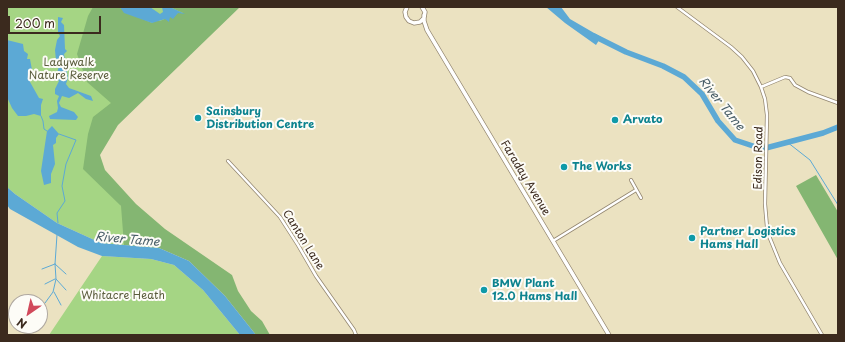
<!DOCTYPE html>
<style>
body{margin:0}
#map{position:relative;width:845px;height:342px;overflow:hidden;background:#ebe2c1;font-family:"Playpen Sans",sans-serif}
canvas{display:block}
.frame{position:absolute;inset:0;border:8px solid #3b2a1e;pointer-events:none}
.north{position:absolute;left:8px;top:294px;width:40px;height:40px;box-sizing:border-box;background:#fdfcf7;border:1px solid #afa8a0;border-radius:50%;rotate:214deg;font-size:11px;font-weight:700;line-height:16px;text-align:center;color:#3b2a1e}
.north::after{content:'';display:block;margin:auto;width:14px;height:18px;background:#d1495b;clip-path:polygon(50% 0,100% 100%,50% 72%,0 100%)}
.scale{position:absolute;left:8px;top:16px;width:93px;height:18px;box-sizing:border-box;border:2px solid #3b2a1e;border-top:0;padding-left:5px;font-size:12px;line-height:14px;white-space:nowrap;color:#3b2a1e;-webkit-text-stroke:3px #fdfcf7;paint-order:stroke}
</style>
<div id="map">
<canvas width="845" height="342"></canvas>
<div class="frame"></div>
<div class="north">N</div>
<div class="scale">200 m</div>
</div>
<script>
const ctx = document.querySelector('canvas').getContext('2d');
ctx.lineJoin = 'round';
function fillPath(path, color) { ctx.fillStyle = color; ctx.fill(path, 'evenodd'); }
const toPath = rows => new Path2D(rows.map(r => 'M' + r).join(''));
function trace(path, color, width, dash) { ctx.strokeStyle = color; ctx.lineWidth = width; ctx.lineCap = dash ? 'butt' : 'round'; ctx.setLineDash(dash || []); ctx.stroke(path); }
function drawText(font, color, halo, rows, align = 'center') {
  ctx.font = font + ' "Playpen Sans",sans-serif'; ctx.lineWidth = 4; ctx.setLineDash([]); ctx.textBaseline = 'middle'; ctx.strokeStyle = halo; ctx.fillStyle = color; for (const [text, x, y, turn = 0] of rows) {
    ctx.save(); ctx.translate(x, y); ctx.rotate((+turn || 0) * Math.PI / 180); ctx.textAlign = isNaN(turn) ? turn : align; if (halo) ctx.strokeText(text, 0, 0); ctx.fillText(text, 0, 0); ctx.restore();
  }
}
fillPath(toPath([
 [7,7,222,7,90,148,121,206,159,248,101,243,57,223,15,194,7,187],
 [102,256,151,259,174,265,203,290,240,335,49,335]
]), '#a5d584');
fillPath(toPath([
 [93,7,120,7,120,8,140,18,152,23,155,21,160,21,178,13,183,13,170,7,240,7,118,125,100,155,105,170,136,204,165,229,232,275,238,291,251,311,262,321,270,335,256,335,225,296,189,261,159,248,124,245,121,206,83,169,88,134,93,117,111,103,87,82,77,54,88,16],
 [816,175,838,212,838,260,796,186]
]), '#84b672');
fillPath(toPath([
 [120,7,150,7,160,14,163,12,162,7,170,7,185,14,178,13,173,19,170,17,169,22,165,19,152,23,124,13],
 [546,7,561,7,570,19,601,37,596,45,565,23],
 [58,17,63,18,61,22,64,25,65,49,67,51,64,54,68,78,66,84,69,88,91,96,93,101,86,99,78,93,69,98,62,96,59,103,61,107,74,112,78,117,76,120,50,119,49,116,57,112,58,108,57,101,59,96,55,94,55,89,59,81,56,77,59,66,56,61,55,50,57,40,60,36,58,33],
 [7,40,23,44,24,51,28,54,27,59,30,59,32,70,30,82,39,98,43,99,41,105,41,116,34,114,26,116,18,116,12,108,7,97],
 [52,126,59,134,56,138,56,143,53,145,55,164,51,174,51,183,44,185,41,171,47,131],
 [7,187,15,194,57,223,101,243,159,248,189,261,225,296,256,335,240,335,203,290,174,265,151,259,102,256,78,247,10,209,7,205]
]), '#5ca9d5');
trace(toPath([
 [41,116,43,121,44,129,47,131],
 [787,142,810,160,838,205],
 [58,223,57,213,65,201,62,186,66,164,76,140,59,134],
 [55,264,66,274],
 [42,269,55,264],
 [56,279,66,290],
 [45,284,55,279],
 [54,292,61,305],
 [45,303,53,292,56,279,55,264,57,235]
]), '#5ca9d5', 1);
trace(toPath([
 [594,36,626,52,663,66,684,77,702,94,718,121,735,140,762,149,823,133,838,127]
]), '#5ca9d5', 5.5);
const minor = toPath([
 [677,7,731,47,742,57,753,71,761,87,765,99,767,115,765,204,767,227,769,236,780,263,822,335],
 [761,87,785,77,790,78,795,85,808,92,838,103],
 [228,161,280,217,298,245,316,276,354,330,356,335],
 [631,180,641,198],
 [553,241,636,190]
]);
const tertiary = toPath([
 [407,7,405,12,406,17,409,21,414,23,420,22,424,18,425,12,422,7],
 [424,15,424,21,427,30,609,335]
]);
trace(minor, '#938670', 4);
trace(tertiary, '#938670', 5);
trace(minor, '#fff', 2.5);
trace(tertiary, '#fff', 3.5);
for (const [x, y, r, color] of [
 [198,118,4,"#0f9aa8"],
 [615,120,4,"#0f9aa8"],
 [564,167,4,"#0f9aa8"],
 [692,238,4,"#0f9aa8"],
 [484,290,4,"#0f9aa8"]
]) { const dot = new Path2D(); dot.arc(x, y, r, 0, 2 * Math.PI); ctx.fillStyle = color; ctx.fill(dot); trace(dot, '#fdfcf7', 1.5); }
drawText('11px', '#5b5d3d', '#fdfcf7', [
 ["Ladywalk",69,63],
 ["Nature Reserve",69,76],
 ["Whitacre Heath",123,296]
]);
drawText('bold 11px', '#0d838f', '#fdfcf7', [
 ["Sainsbury",206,112],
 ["Distribution Centre",206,125],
 ["Arvato",623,120],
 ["The Works",572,167],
 ["Partner Logistics",700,232],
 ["Hams Hall",700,245],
 ["BMW Plant",492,284],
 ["12.0 Hams Hall",492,297]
], 'left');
drawText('11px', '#3b2a1e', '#fdfcf7', [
 ["Edison Road",759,158,-89],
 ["Faraday Avenue",525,178,59],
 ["Canton Lane",303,240,58]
]);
drawText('italic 12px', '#485d67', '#fdfcf7', [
 ["River Tame",721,104,51],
 ["River Tame",127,240,5]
]);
</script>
